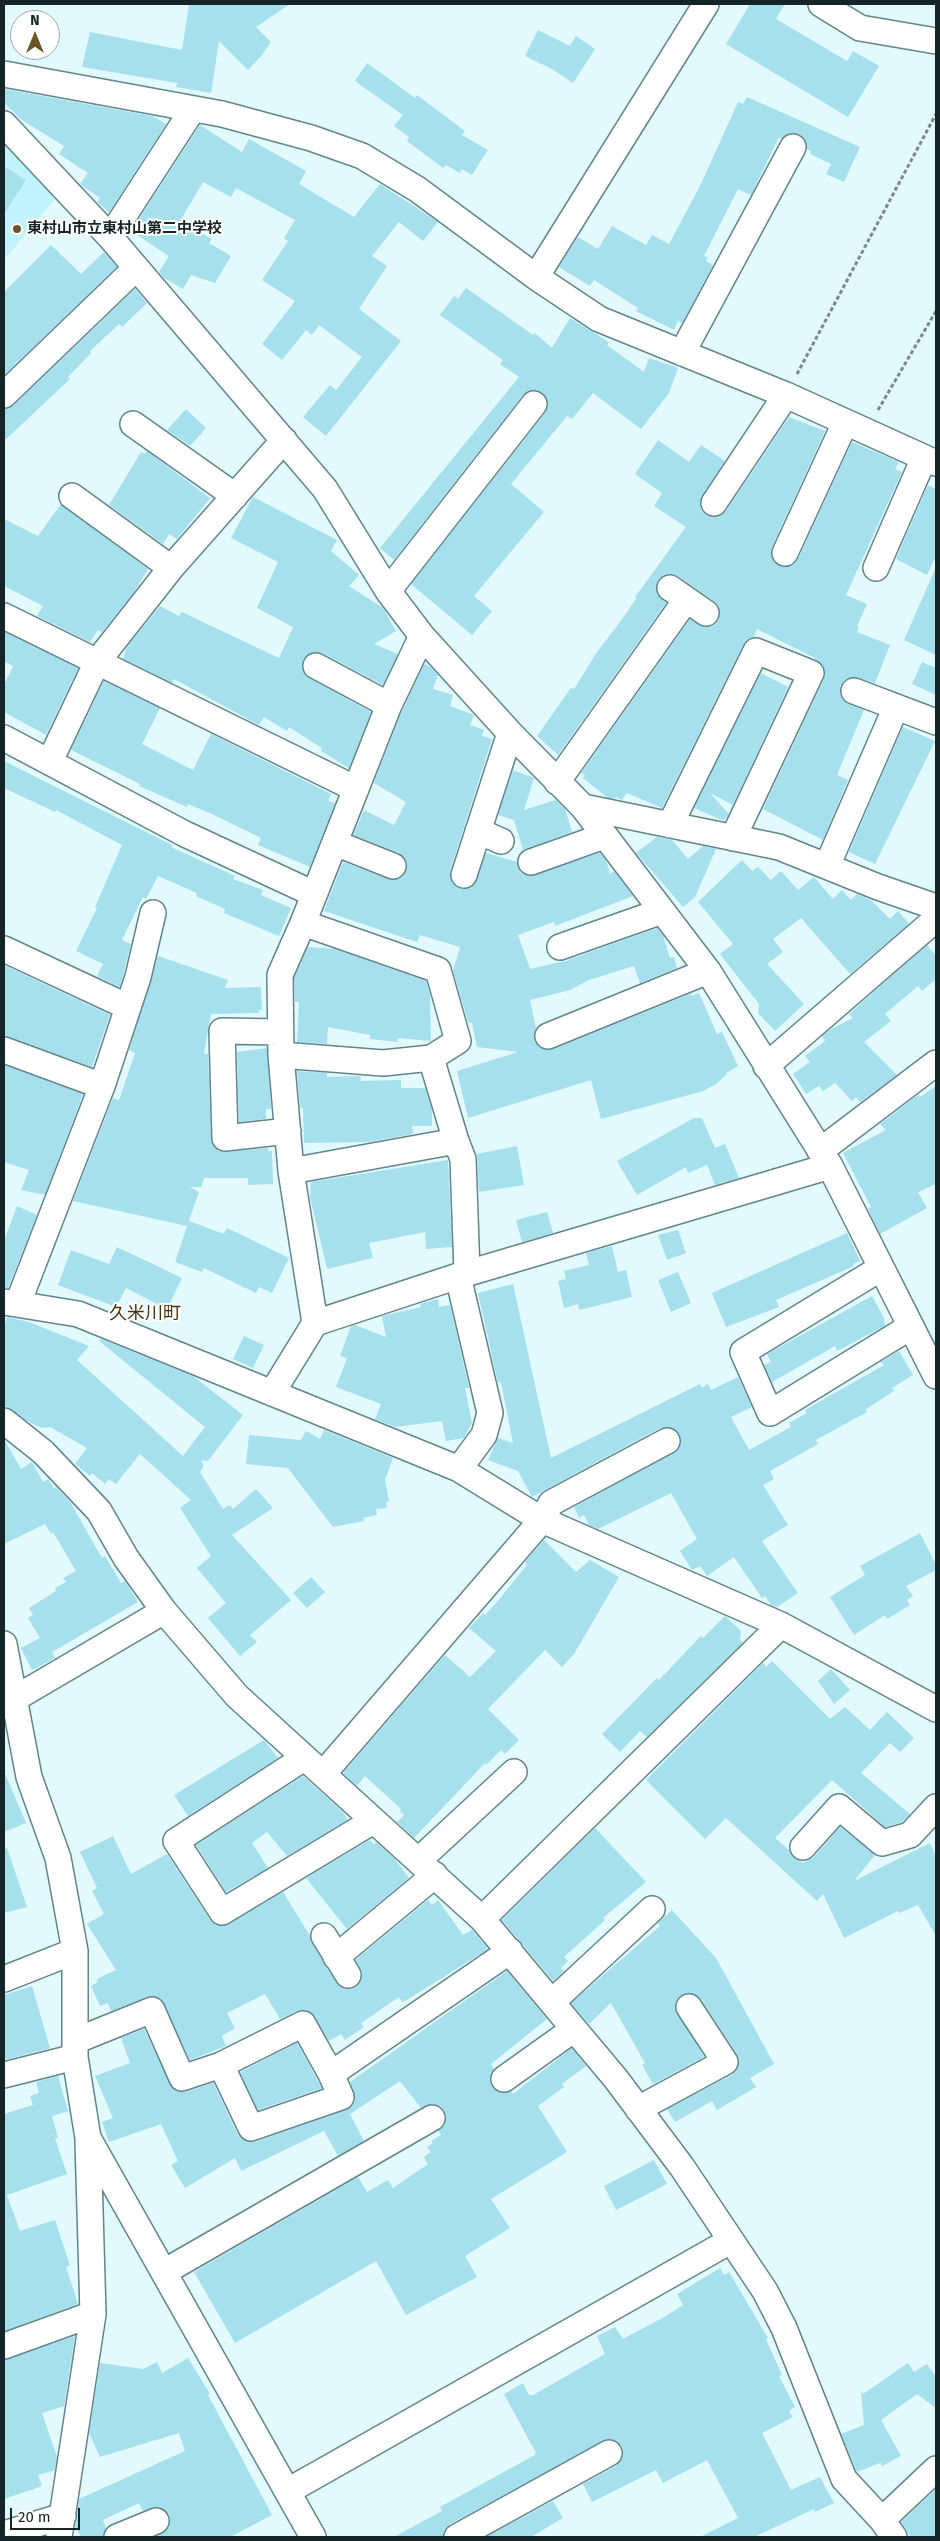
<!DOCTYPE html>
<meta charset="utf-8">
<style>
body{margin:0}
#map{position:relative;width:940px;height:2541px;overflow:hidden;background:#e2f9fe;font-family:"Fira Sans",sans-serif}
canvas{display:block}
.frame{position:absolute;inset:0;border:5px solid #152427;pointer-events:none}
.north{position:absolute;left:10px;top:10px;width:50px;height:50px;box-sizing:border-box;background:#fff;border:1px solid #a1a7a9;border-radius:50%;rotate:0deg;font-size:14px;font-weight:700;line-height:20px;text-align:center;color:#152427}
.north::after{content:'';display:block;margin:auto;width:18px;height:22px;background:#6e5325;clip-path:polygon(50% 0,100% 100%,50% 72%,0 100%)}
.scale{position:absolute;left:10px;top:2508px;width:70px;height:22px;box-sizing:border-box;border:2px solid #152427;border-top:0;padding-left:6px;font-size:15px;line-height:18px;white-space:nowrap;color:#152427;-webkit-text-stroke:4px #fff;paint-order:stroke}
</style>
<div id="map">
<canvas width="940" height="2541"></canvas>
<div class="frame"></div>
<div class="north">N</div>
<div class="scale">20 m</div>
</div>
<script>
const ctx = document.querySelector('canvas').getContext('2d');
ctx.lineJoin = 'round';
function fillPath(path, color) { ctx.fillStyle = color; ctx.fill(path, 'evenodd'); }
const toPath = rows => new Path2D(rows.map(r => 'M' + r).join(''));
function trace(path, color, width, dash) { ctx.strokeStyle = color; ctx.lineWidth = width; ctx.lineCap = dash ? 'butt' : 'round'; ctx.setLineDash(dash || []); ctx.stroke(path); }
function drawText(font, color, halo, rows, align = 'center') {
  ctx.font = font + ' "Fira Sans","Noto Sans JP",sans-serif'; ctx.lineWidth = 4; ctx.setLineDash([]); ctx.textBaseline = 'middle'; ctx.strokeStyle = halo; ctx.fillStyle = color; for (const [text, x, y, turn = 0] of rows) {
    ctx.save(); ctx.translate(x, y); ctx.rotate((+turn || 0) * Math.PI / 180); ctx.textAlign = isNaN(turn) ? turn : align; if (halo) ctx.strokeText(text, 0, 0); ctx.fillText(text, 0, 0); ctx.restore();
  }
}
fillPath(toPath([
 [4,142,55,199,4,260]
]), '#c3f4fe');
fillPath(toPath([
 [189,4,290,4,256,27,271,42,262,55,248,70,219,41,211,93,176,87,177,83,82,67,90,32,182,50],
 [750,4,785,4,776,19,847,61,853,51,879,66,848,117,726,44],
 [538,30,570,46,576,36,595,49,573,83,552,69,525,56],
 [367,63,415,98,417,95,465,131,462,135,488,150,472,175,462,169,460,173,446,165,443,168,407,141,409,137,394,126,403,115,355,81],
 [4,89,152,116,166,124,109,212,97,202,100,198,80,184,88,173,59,154,64,146,22,120,4,103],
 [747,97,860,147,844,182,826,174,831,164,810,154,811,151,807,149,805,140,800,135,792,133,782,139,779,137,751,195,738,189,704,256,708,257,706,261,713,265,682,323,678,321,674,330,636,311,638,308,594,280,590,286,559,267,578,237,598,249,612,226,646,245,652,235,669,244,701,184,738,102,743,104],
 [200,125,242,152,249,139,306,171,299,184,354,217,380,184,438,222,423,241,399,222,372,256,387,266,359,309,401,341,326,436,303,417,330,385,336,390,362,357,319,325,312,335,306,330,282,360,262,344,295,301,262,280,288,241,284,238,295,220,236,188,231,197,203,182,180,221,212,239,209,243,231,256,215,283,191,275,183,289,164,278,159,272,169,256,131,231],
 [4,166,26,180,4,214],
 [51,245,81,274,104,252,117,267,4,375,4,292],
 [466,288,533,335,535,333,552,348,570,318,609,342,607,345,644,372,649,358,678,368,669,393,641,429,593,393,572,419,567,416,511,484,544,512,474,596,492,611,472,635,411,584,545,413,548,406,543,393,536,390,523,395,394,560,380,548,519,377,500,364,503,360,440,315,454,296,458,299],
 [135,289,147,303,122,327,119,324,90,351,91,353,68,377,70,379,4,441,4,409,14,405],
 [186,409,206,428,190,446,167,430],
 [789,417,825,431,772,547,771,555,779,566,787,567,798,559,852,442,899,462,895,469,902,472,846,595,867,604,857,626,859,627,857,632,890,645,875,683,852,677,845,680,840,686,840,694,843,700,864,710,837,775,848,780,823,840,763,809,824,679,825,671,822,664,813,657,757,629,754,637,743,645,662,808,627,793,622,800,616,797,615,799,608,798,583,778,585,775,581,773,690,619,705,627,713,626,718,621,719,607,715,602,678,576,664,575,658,580,657,594,666,603,558,755,537,736,571,688,574,689,597,652,623,618,636,599,635,597,686,527,654,506,662,493,635,474,658,440,689,462,701,445,725,461,700,502,701,510,706,515,714,517,726,511],
 [147,451,210,498,177,539,169,534,163,544,109,505,141,452,145,454],
 [928,485,936,489,936,556,927,575,896,559],
 [253,497,337,540,331,551,359,575,349,586,383,608,396,631,374,644,398,654,383,685,322,653,309,654,303,660,304,673,309,678,371,712,349,768,321,751,322,748,289,727,287,731,264,717,259,725,174,679,172,683,123,659,127,647,160,606,179,616,182,612,279,658,293,627,257,608,278,562,231,538],
 [61,504,148,569,134,592,102,632,98,630,90,642,37,616,43,606,4,586,4,519,38,536],
 [936,567,936,655,904,640],
 [4,632,78,668,46,735,4,712,4,685,13,666,4,661],
 [922,662,936,668,936,695,912,684],
 [424,664,431,667,438,675,433,689,453,695,450,706,474,715,470,725,484,730,482,736,492,739,450,871,453,884,459,888,467,889,474,885,486,853,517,862,521,873,529,876,600,853,606,860,610,874,614,871,633,896,555,926,554,922,518,935,530,969,565,961,657,928,663,935,670,958,674,957,677,968,640,983,634,966,589,980,570,990,530,1000,536,1028,534,1035,535,1042,546,1050,553,1049,690,994,692,996,699,993,717,1034,722,1032,738,1066,726,1073,727,1074,716,1084,703,1091,601,1119,591,1080,468,1118,457,1071,518,1052,477,1047,472,1023,468,1022,453,971,460,947,420,935,417,942,324,911,343,862,388,879,402,878,406,872,407,863,399,853,353,835,364,810,394,825,406,802,374,783,402,711],
 [761,673,788,687,733,805,710,793,729,814,724,821,694,808],
 [104,681,160,708,142,744,193,770,211,734,331,794,328,801,335,803,310,867,258,845,261,838,212,814,188,804,187,807,139,786,140,784,71,750],
 [903,727,935,741,875,864,849,852],
 [4,761,172,845,171,847,235,876,233,879,263,890,261,895,291,908,279,936,224,913,225,909,196,896,197,893,158,876,146,899,143,897,122,940,131,944,120,987,97,976,103,964,76,951,97,908,95,907,122,845,56,810,55,812,4,788],
 [513,770,534,778,524,810,556,800,565,809,572,832,523,850,514,820,498,815],
 [657,837,672,840,688,859,703,846,716,849,695,897,683,907,636,853],
 [742,860,752,871,758,867,771,880,781,871,798,890,814,877,833,899,842,890,851,900,857,894,871,900,890,919,898,911,909,924,850,974,801,918,773,939,783,952,767,964,804,1004,775,1031,758,1013,759,1004,720,954,733,944,698,902],
 [927,945,936,956,936,979,922,991,918,986,885,1014,891,1021,864,1042,897,1075,860,1102,856,1097,852,1101,835,1083,823,1091,819,1086,806,1094,793,1074,810,1062,805,1056,825,1041,822,1036,831,1029,853,1018,849,1014],
 [308,947,335,949,426,981,430,994,431,1041,398,1038,397,1042,370,1039,370,1035,328,1027,327,1044,297,1042,299,1002,295,1002,294,978],
 [158,956,228,980,225,988,261,987,262,1010,259,1010,259,1013,211,1014,204,1054,208,1054,211,1138,213,1145,218,1151,226,1152,268,1148,268,1151,272,1151,273,1184,248,1185,248,1178,204,1178,201,1187,190,1187,199,1192,187,1226,73,1201,113,1098,119,1100,135,1053,129,1050],
 [4,965,110,1015,92,1067,4,1036],
 [267,1048,271,1109,266,1109,266,1119,239,1122,237,1052],
 [4,1065,83,1094,45,1195,21,1190,29,1170,4,1162],
 [297,1071,327,1073,327,1077,360,1076,361,1081,401,1080,401,1088,425,1088,432,1110,432,1126,412,1126,413,1134,369,1142,304,1143,303,1108,300,1108],
 [936,1086,936,1184,918,1192,927,1208,880,1234,868,1209,871,1207,843,1153,886,1130,880,1124,918,1095,920,1097],
 [694,1118,702,1118,715,1148,725,1144,739,1178,715,1185,707,1165,688,1173,686,1167,637,1195,617,1161],
 [517,1146,524,1185,479,1192,477,1154],
 [448,1160,452,1247,426,1249,425,1232,369,1243,373,1258,327,1269,310,1197,311,1182],
 [17,1206,37,1215,8,1288,4,1288,4,1241],
 [547,1212,553,1233,522,1242,516,1220],
 [189,1221,224,1234,227,1228,289,1258,272,1293,259,1287,256,1293,204,1268,202,1272,175,1262],
 [678,1230,686,1253,667,1260,658,1235],
 [847,1233,860,1261,853,1264,854,1266,776,1300,779,1307,726,1327,712,1293],
 [612,1246,618,1272,626,1270,632,1297,579,1310,578,1304,564,1308,558,1281,566,1279,564,1271,589,1265,586,1253],
 [117,1247,182,1278,167,1309,126,1288,116,1307,58,1285,71,1250,109,1264],
 [678,1272,691,1303,671,1312,658,1280],
 [513,1284,551,1458,700,1384,702,1388,708,1384,711,1390,738,1377,752,1407,731,1417,749,1450,791,1427,789,1423,807,1413,805,1410,884,1365,881,1362,899,1351,913,1375,892,1388,894,1391,866,1409,867,1412,816,1440,818,1444,770,1471,774,1479,763,1485,788,1525,762,1541,798,1593,777,1607,771,1605,765,1596,762,1598,734,1557,707,1576,700,1566,692,1570,680,1551,697,1539,671,1493,598,1529,589,1525,584,1515,579,1518,574,1507,679,1449,681,1441,679,1434,674,1429,660,1428,532,1497,518,1471,488,1460,498,1438,513,1443,501,1382,498,1383,478,1293],
 [872,1296,884,1318,885,1326,837,1351,835,1346,772,1382,764,1365,771,1362,767,1354],
 [438,1299,439,1307,450,1305,469,1388,465,1388,472,1423,464,1438,446,1441,442,1421,395,1427,375,1419,381,1404,336,1387,347,1358,340,1356,351,1326,355,1325,386,1337,382,1316,421,1307,420,1304],
 [7,1317,29,1322,89,1346,77,1360,183,1456,205,1427,99,1341,101,1339,193,1376,243,1415,208,1461,201,1460,204,1466,200,1472,223,1509,230,1505,233,1509,256,1489,273,1508,232,1535,291,1600,250,1635,257,1642,240,1656,208,1618,226,1603,197,1568,211,1556,180,1508,191,1500,140,1454,116,1484,109,1479,105,1484,92,1473,90,1476,75,1464,87,1448,50,1427,42,1428,27,1421,4,1405,4,1328],
 [244,1336,264,1345,253,1368,233,1359],
 [324,1430,393,1458,385,1480,389,1501,386,1502,387,1508,376,1509,377,1515,363,1518,364,1521,333,1527,288,1468,246,1464,249,1435,301,1440,306,1431,320,1439],
 [4,1439,21,1469,32,1462,43,1482,48,1479,54,1489,56,1487,70,1502,102,1558,105,1556,121,1583,125,1581,138,1602,52,1652,55,1658,32,1670,21,1648,40,1638,28,1618,33,1615,29,1608,56,1591,55,1588,66,1582,63,1578,76,1571,53,1532,51,1534,45,1524,4,1544],
 [920,1533,936,1565,936,1570,906,1586,913,1596,907,1600,910,1605,887,1619,885,1615,854,1635,830,1597,865,1575,860,1566],
 [544,1540,576,1572,590,1560,619,1577,574,1654,562,1667,545,1650,488,1709,519,1740,505,1754,501,1750,486,1765,485,1763,414,1838,397,1822,404,1815,400,1811,401,1809,365,1776,357,1786,343,1773,445,1655,470,1677,496,1651,469,1628,483,1613,485,1615,497,1602,527,1565,525,1562],
 [311,1577,325,1592,307,1608,293,1593],
 [725,1616,741,1631,740,1640,743,1643,647,1737,640,1731,620,1752,602,1734,657,1678,659,1680,701,1636,703,1638],
 [772,1661,830,1719,845,1707,870,1730,887,1712,914,1738,900,1752,890,1743,861,1773,910,1814,902,1822,885,1827,832,1780,775,1838,789,1850,794,1858,803,1863,814,1857,840,1827,875,1855,854,1881,930,1843,936,1857,936,1936,918,1905,899,1913,898,1911,844,1938,823,1894,817,1901,726,1818,705,1839,646,1780,763,1663,766,1667],
 [831,1669,850,1690,834,1704,818,1681],
 [264,1740,278,1758,188,1816,174,1795],
 [4,1771,26,1823,4,1832],
 [303,1776,343,1812,347,1820,287,1856,267,1832,252,1843,268,1868,226,1892,196,1845],
 [595,1828,646,1882,603,1918,605,1920,564,1957,568,1961,561,1968,564,1971,553,1981,502,1920],
 [113,1836,131,1874,167,1854,210,1920,216,1925,229,1924,283,1892,310,1936,325,1966,342,1988,355,1987,361,1981,362,1974,355,1960,428,1900,432,1905,438,1900,463,1935,472,1930,488,1949,407,2000,402,2002,399,1997,361,2023,364,2027,345,2040,341,2034,329,2041,310,2012,297,2011,280,2019,265,1994,227,2013,235,2028,222,2036,226,2046,190,2060,161,1999,154,1996,147,1997,111,2011,108,2003,100,2006,91,1986,98,1982,97,1979,116,1970,87,1924,104,1914,92,1891,97,1888,80,1852],
 [370,1840,374,1845,376,1842,394,1858,409,1878,347,1929,306,1878],
 [7,1848,27,1907,4,1913,4,1849],
 [672,1910,716,1958,774,2064,750,2078,756,2087,717,2110,712,2101,675,2122,667,2109,732,2075,737,2070,739,2062,737,2054,701,1999,689,1993,682,1995,676,2000,675,2008,704,2057,653,2084,642,2065,645,2063,611,2003,589,2024,571,2003,660,1926,658,1923],
 [507,1971,547,2019,491,2064,494,2069,490,2080,493,2088,499,2092,511,2091,513,2094,572,2048,586,2066,562,2084,564,2087,538,2106,567,2152,491,2199,510,2228,465,2256,477,2277,406,2315,376,2261,235,2343,194,2272,358,2177,367,2192,388,2180,393,2188,428,2164,424,2157,431,2152,427,2147,433,2143,431,2141,441,2135,438,2131,445,2125,445,2111,440,2106,433,2104,421,2108,400,2081,350,2114,364,2141,338,2156,324,2131,241,2171,235,2158,185,2188,171,2165,178,2161,161,2124,109,2142,102,2122,113,2118,95,2076,130,2063,121,2038,144,2029,173,2089,186,2092,213,2083,238,2135,243,2140,255,2142,346,2110,352,2106,355,2100,350,2082],
 [32,1986,50,2048,4,2060,4,1995],
 [297,2043,322,2088,258,2110,240,2072],
 [58,2076,68,2111,52,2116,58,2138,55,2138,67,2174,7,2195,20,2231,55,2220,70,2265,66,2267,78,2304,4,2331,4,2114,33,2105,30,2096,39,2093,36,2082],
 [654,2160,667,2184,616,2210,604,2186],
 [720,2268,724,2275,729,2272,768,2338,766,2339,782,2375,779,2376,795,2407,789,2411,793,2417,762,2433,791,2490,820,2477,834,2503,815,2512,814,2509,754,2537,700,2537,738,2518,707,2460,663,2483,656,2470,592,2502,583,2484,616,2466,623,2454,622,2446,617,2441,609,2439,450,2524,444,2530,443,2537,394,2537,442,2511,440,2507,535,2455,536,2453,504,2394,523,2383,529,2395,533,2395,605,2354,597,2336,615,2327,623,2339,666,2316,683,2305,677,2294],
 [75,2336,64,2406,42,2413,57,2457,55,2470,38,2475,42,2486,4,2499,4,2360],
 [188,2358,210,2394,208,2395,272,2515,230,2537,154,2537,168,2529,170,2522,169,2515,158,2507,143,2511,139,2503,103,2520,106,2528,103,2537,81,2537,75,2526,79,2499,185,2451,179,2433,100,2457,89,2433,100,2363,143,2369,157,2362,162,2373],
 [908,2363,914,2372,927,2364,936,2377,936,2408,917,2394,881,2420,901,2456,882,2466,880,2463,857,2472,841,2434,864,2425,861,2391,863,2394],
 [936,2489,936,2537,911,2537,901,2522],
 [553,2501,563,2518,531,2537,486,2537]
]), '#a5e0ec');
const minor = toPath([
 [821,4,860,28,936,41],
 [4,74,222,114,311,138,362,156,417,189,536,277,599,319,786,395,936,463],
 [4,124,110,237,325,489,388,591,422,636,510,733,583,807,708,971,830,1166,936,1376],
 [110,237,193,109],
 [536,277,706,4],
 [682,353,793,147],
 [4,395,135,269],
 [133,424,235,496],
 [72,496,171,568],
 [714,503,786,395],
 [785,553,845,423],
 [876,568,924,458],
 [670,588,706,613],
 [388,591,534,404],
 [4,616,356,789],
 [316,666,389,705],
 [854,691,936,722],
 [4,738,185,834,314,894],
 [50,761,97,662,171,568,284,440],
 [557,782,686,600],
 [583,807,779,847,878,887,936,907],
 [670,825,756,651,811,673,733,838],
 [478,831,501,841],
 [335,843,393,866],
 [531,862,604,836],
 [827,866,896,707],
 [464,875,510,733],
 [303,923,280,975,281,1055,291,1171,315,1323],
 [560,947,662,911],
 [4,949,128,1007],
 [280,1032,222,1031,225,1138,288,1131],
 [548,1036,708,971],
 [4,1050,102,1086],
 [281,1055,383,1063,431,1058,458,1041,438,970,303,923,389,705,422,636],
 [431,1058,456,1141,463,1159,467,1273],
 [766,1066,936,919],
 [820,1151,936,1063],
 [291,1171,456,1141],
 [881,1268,743,1352,770,1413,910,1327],
 [458,1276,490,1413,484,1435,459,1469],
 [4,1302,78,1314,459,1469,542,1520,781,1625,936,1709],
 [18,1303,102,1086,138,977,153,913],
 [272,1393,315,1323,458,1276,830,1166],
 [4,1421,43,1452,99,1511,126,1558,164,1611,237,1696,482,1919,616,2079,682,2167,765,2291,784,2328,844,2479,882,2520,894,2537],
 [4,1644,29,1777,58,1858,75,1951,75,2057,88,2138,313,2537],
 [14,1699,164,1611],
 [304,1758,176,1841,222,1912,373,1821],
 [323,1774,542,1520,551,1503,667,1441],
 [803,1847,839,1807,882,1843,910,1835,936,1807],
 [419,1860,514,1772],
 [482,1919,781,1625],
 [324,1936,348,1975],
 [336,1957,435,1875],
 [4,1979,75,1951],
 [553,2001,652,1909],
 [75,2041,152,2010,182,2078,221,2065,303,2024,331,2074,510,1951],
 [221,2065,251,2128,341,2097,331,2074],
 [4,2075,75,2057],
 [504,2079,574,2029],
 [638,2109,725,2062,689,2007],
 [164,2272,432,2118],
 [4,2346,93,2314],
 [288,2491,730,2241],
 [882,2520,936,2469],
 [4,2534,63,2516],
 [59,2537,93,2314,88,2141],
 [117,2537,156,2521],
 [457,2537,609,2453]
]);
trace(minor, '#61858c', 28);
trace(toPath([
 [797,374,936,114],
 [878,410,936,311]
]), '#778a8e', 3, [4, 2.5]);
trace(minor, '#fff', 25);
for (const [x, y, r, color] of [
 [17,229,5,"#6e5325"]
]) { const dot = new Path2D(); dot.arc(x, y, r, 0, 2 * Math.PI); ctx.fillStyle = color; ctx.fill(dot); trace(dot, '#fff', 2); }
drawText('bold 15px', '#152427', '#fff', [
 ["東村山市立東村山第二中学校",27,229]
], 'left');
drawText('18px', '#47320c', '#fff', [
 ["久米川町",145,1314]
]);
</script>
